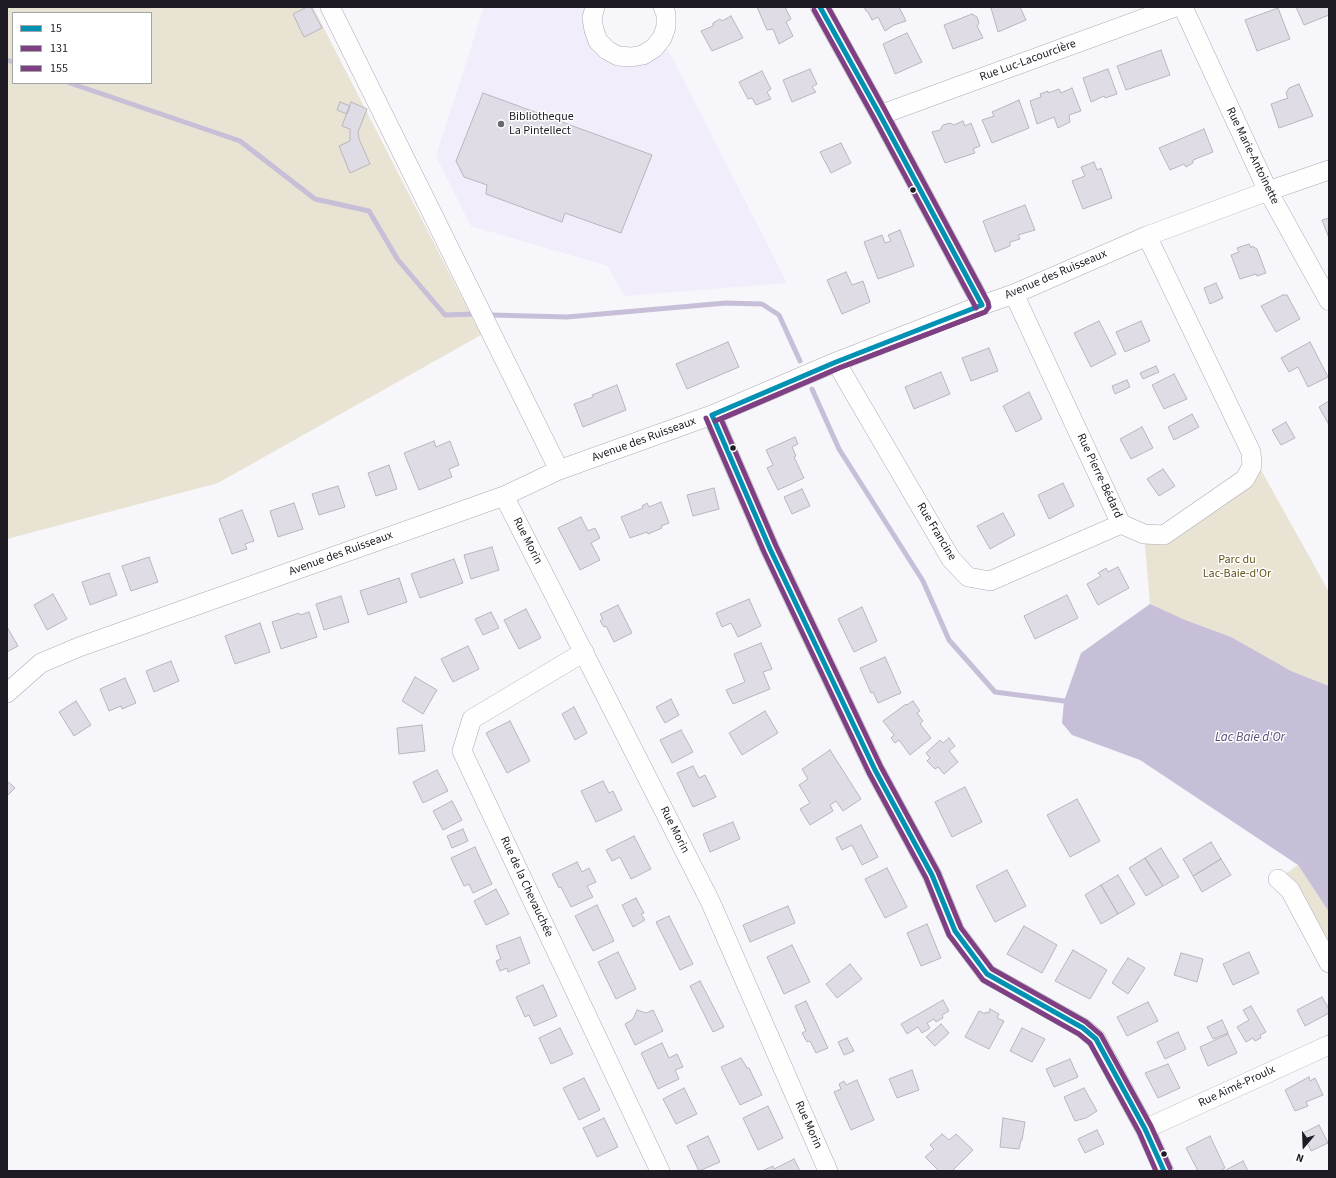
<!DOCTYPE html>
<meta charset="utf-8">
<style>
body{margin:0}
#map{position:relative;width:1336px;height:1178px;overflow:hidden;background:#f7f6fa;font-family:"Source Sans 3",sans-serif}
canvas{display:block}
.frame{position:absolute;inset:0;border:8px solid #1e1b25;pointer-events:none}
.legend{position:absolute;left:12px;top:12px;width:140px;height:72px;box-sizing:border-box;background:#fff;border:1px solid #a5a4a8;margin:0;padding:5px 7px;list-style:none;font-size:12px;color:#1e1b25}
.legend li{display:flex;align-items:center;gap:8px;height:20px}
.legend b{width:20px;border:1px solid #a5a4a8}
.north{position:absolute;left:1284px;top:1126px;width:40px;height:40px;-webkit-text-stroke:3px #fff;paint-order:stroke;rotate:199deg;font-size:11px;font-weight:700;line-height:16px;text-align:center;color:#1e1b25}
.north::after{content:'';display:block;margin:auto;width:14px;height:18px;background:#1e1b25;clip-path:polygon(50% 0,100% 100%,50% 72%,0 100%)}
</style>
<div id="map">
<canvas width="1336" height="1178"></canvas>
<div class="frame"></div>
<ul class="legend">
<li><b style="height:5px;background:#0091b3"></b>15</li>
<li><b style="height:5px;background:#7e4082"></b>131</li>
<li><b style="height:5px;background:#7e4082"></b>155</li>
</ul>
<div class="north">N</div>
</div>
<script>
const ctx = document.querySelector('canvas').getContext('2d');
ctx.lineJoin = 'round';
function fillPath(path, color) { ctx.fillStyle = color; ctx.fill(path, 'evenodd'); }
const toPath = rows => new Path2D(rows.map(r => 'M' + r).join(''));
function trace(path, color, width, dash) { ctx.strokeStyle = color; ctx.lineWidth = width; ctx.lineCap = dash ? 'butt' : 'round'; ctx.setLineDash(dash || []); ctx.stroke(path); }
function drawText(font, color, halo, rows, align = 'center') {
  ctx.font = font + ' "Source Sans 3",sans-serif'; ctx.lineWidth = 3; ctx.setLineDash([]); ctx.textBaseline = 'middle'; ctx.strokeStyle = halo; ctx.fillStyle = color; for (const [text, x, y, turn = 0] of rows) {
    ctx.save(); ctx.translate(x, y); ctx.rotate((+turn || 0) * Math.PI / 180); ctx.textAlign = isNaN(turn) ? turn : align; if (halo) ctx.strokeText(text, 0, 0); ctx.fillText(text, 0, 0); ctx.restore();
  }
}
fillPath(toPath([
 [484,7,595,7,592,18,618,56,662,38,787,283,624,296,608,266,471,226,436,156]
]), '#f1edfb');
fillPath(toPath([
 [7,7,313,7,481,335,218,483,7,539],
 [13,13,151,13,151,83,13,83],
 [1251,452,1329,592,1329,686,1291,671,1150,604,1144,534,1164,535,1245,479],
 [1298,865,1329,912,1329,963,1278,879]
]), '#e9e3d4');
fillPath(toPath([
 [1150,604,1185,620,1231,637,1291,671,1329,686,1329,912,1298,865,1140,760,1072,735,1062,723,1064,701,1081,653]
]), '#c7bfd8');
trace(toPath([
 [7,60,13,62],
 [70,83,240,141,315,199,369,211,398,260,445,315,472,314],
 [492,315,567,317,726,303,762,304,779,315,800,361],
 [812,389,839,449,923,581,949,640,995,692,1064,701]
]), '#c7bfd8', 5);
const building = toPath([
 [307,7,311,7,322,28,304,37,293,14,307,7],
 [757,7,785,7,791,19,786,22,793,36,779,44,773,29,767,30,757,7],
 [864,7,899,7,906,21,894,25,885,31,878,17,872,20,868,12,866,11,864,7],
 [993,7,1020,7,1026,20,998,32,991,8,993,7],
 [1296,7,1329,7,1329,15,1304,25,1296,7],
 [1278,8,1290,39,1257,51,1245,20,1278,8],
 [972,14,977,17,979,23,977,26,983,38,953,49,944,25,972,14],
 [731,16,743,38,712,51,701,31,713,26,713,23,720,19,722,21,731,16],
 [907,33,922,62,895,74,883,44,907,33],
 [1161,50,1170,75,1126,90,1117,66,1161,50],
 [810,69,817,84,812,87,816,92,792,102,783,80,810,69],
 [1108,69,1117,94,1105,98,1104,96,1091,102,1083,78,1108,69],
 [762,71,771,89,767,92,771,99,756,105,752,98,748,99,739,82,762,71],
 [1299,84,1313,116,1279,128,1271,104,1288,98,1286,93,1289,88,1299,84],
 [1072,88,1081,111,1069,115,1070,122,1058,128,1054,117,1037,124,1030,101,1041,97,1040,94,1048,91,1048,93,1059,89,1061,93,1072,88],
 [483,93,652,155,621,233,565,213,562,222,486,194,487,185,464,177,456,161,483,93],
 [1019,100,1029,128,992,143,982,120,994,116,992,112,1019,100],
 [340,102,350,106,347,114,337,110,340,102],
 [351,102,367,109,358,132,359,139,370,164,350,173,339,146,350,141,350,129,342,126,351,102],
 [963,121,965,126,971,123,980,146,973,149,975,153,945,163,932,132,940,130,943,125,950,123,954,125,963,121],
 [1204,129,1213,152,1193,160,1193,163,1186,167,1184,164,1170,170,1159,148,1204,129],
 [841,143,851,163,831,173,820,152,841,143],
 [1094,162,1097,170,1101,168,1112,198,1083,209,1072,181,1085,176,1081,167,1094,162],
 [1025,205,1035,230,1018,235,1020,239,1010,242,1010,246,995,252,983,221,1025,205],
 [1329,218,1329,238,1322,220,1329,218],
 [900,230,914,266,878,279,864,242,882,235,885,243,891,241,888,235,900,230],
 [1249,244,1251,248,1252,246,1257,249,1266,273,1257,276,1256,274,1240,279,1231,255,1239,252,1237,248,1249,244],
 [846,272,852,285,863,281,870,302,842,314,827,280,846,272],
 [1216,283,1223,298,1210,304,1204,288,1216,283],
 [1283,295,1287,295,1300,319,1276,332,1261,306,1283,295],
 [1099,321,1116,354,1091,367,1074,333,1099,321],
 [1141,321,1150,341,1125,352,1116,332,1141,321],
 [728,342,739,367,687,389,676,364,728,342],
 [1310,342,1328,377,1308,387,1298,367,1289,372,1281,358,1310,342],
 [989,348,998,371,971,381,962,358,989,348],
 [1156,366,1159,372,1143,379,1140,373,1156,366],
 [941,372,950,394,914,409,905,387,941,372],
 [1174,374,1187,399,1164,409,1152,385,1174,374],
 [1127,380,1130,387,1115,394,1112,386,1127,380],
 [617,385,626,410,583,427,574,404,593,397,592,395,617,385],
 [1029,392,1042,419,1016,432,1003,406,1029,392],
 [1329,401,1329,425,1319,407,1329,401],
 [1192,414,1199,427,1174,440,1168,427,1192,414],
 [1286,422,1295,438,1281,445,1272,430,1286,422],
 [1142,427,1153,448,1131,459,1120,439,1142,427],
 [795,437,798,444,792,447,796,456,794,457,804,478,778,490,767,468,773,465,766,450,795,437],
 [434,441,436,447,450,441,459,465,449,469,452,477,419,490,404,453,434,441],
 [389,465,397,489,376,496,368,473,389,465],
 [1163,469,1175,486,1159,496,1147,479,1163,469],
 [1063,483,1074,506,1049,519,1038,495,1063,483],
 [338,486,345,507,319,515,312,494,338,486],
 [714,488,719,509,693,516,687,495,714,488],
 [802,489,810,506,792,514,784,497,802,489],
 [661,502,669,523,661,526,662,528,648,534,647,532,630,538,621,517,643,508,642,506,647,503,649,507,661,502],
 [294,503,303,529,278,537,270,511,294,503],
 [242,510,254,541,245,544,247,549,232,554,219,519,242,510],
 [1003,513,1015,535,990,549,977,526,1003,513],
 [581,517,588,531,595,528,600,538,591,543,600,560,580,570,558,528,581,517],
 [492,547,499,570,471,579,464,555,492,547],
 [149,557,158,582,131,591,122,566,149,557],
 [454,559,463,583,420,598,411,574,454,559],
 [1118,567,1129,588,1098,605,1087,584,1101,576,1098,573,1106,568,1108,572,1118,567],
 [109,573,117,595,90,605,82,582,109,573],
 [399,578,407,602,368,615,360,591,399,578],
 [53,594,67,619,47,630,34,605,53,594],
 [1067,595,1078,618,1035,639,1024,616,1067,595],
 [341,596,349,622,324,630,316,604,341,596],
 [749,599,761,626,738,637,731,623,722,627,716,613,749,599],
 [618,605,632,633,614,642,606,626,604,627,600,621,603,619,600,614,618,605],
 [862,607,877,641,854,652,838,619,862,607],
 [526,609,541,638,519,649,504,620,526,609],
 [309,612,317,637,281,649,272,622,299,613,300,615,309,612],
 [491,612,499,628,483,635,475,619,491,612],
 [260,623,270,652,235,664,225,636,260,623],
 [7,627,18,646,7,652,7,627],
 [761,643,772,669,763,672,770,689,733,704,726,690,745,682,734,654,761,643],
 [468,646,479,669,453,682,441,659,468,646],
 [885,657,901,693,878,703,873,692,871,693,860,668,885,657],
 [171,661,179,681,154,692,146,671,171,661],
 [415,677,437,690,423,714,402,701,415,677],
 [125,678,136,703,122,709,121,706,109,711,100,689,125,678],
 [671,699,679,715,665,723,656,707,671,699],
 [76,701,91,725,74,736,59,712,76,701],
 [913,701,920,711,917,713,923,721,920,724,931,738,910,755,899,740,895,743,891,738,894,735,883,721,906,704,907,705,913,701],
 [574,707,587,733,575,740,562,714,574,707],
 [765,711,778,733,742,755,729,733,765,711],
 [510,721,530,761,507,773,486,733,510,721],
 [422,725,425,751,399,754,397,728,422,725],
 [681,730,693,752,672,763,660,740,681,730],
 [949,738,955,746,949,751,958,762,944,774,938,767,935,769,927,761,930,758,926,753,940,740,943,743,949,738],
 [830,750,861,799,843,811,836,801,830,805,833,811,810,825,800,809,810,803,799,785,808,779,802,769,830,750],
 [693,766,699,778,705,775,716,797,693,807,677,773,693,766],
 [437,770,448,791,423,803,413,782,437,770],
 [7,781,15,788,7,796,7,781],
 [603,781,609,793,613,791,622,810,596,822,581,791,603,781],
 [965,787,982,822,952,837,935,802,965,787],
 [1077,799,1100,841,1070,857,1047,815,1077,799],
 [452,801,462,820,443,830,433,811,452,801],
 [733,822,740,839,710,852,703,834,733,822],
 [861,825,878,857,862,865,852,845,842,850,836,838,861,825],
 [463,829,468,841,452,848,447,836,463,829],
 [634,836,651,869,631,879,620,857,612,861,606,850,634,836],
 [1211,842,1221,859,1193,876,1183,859,1211,842],
 [475,847,492,884,473,893,469,884,464,886,451,858,475,847],
 [1161,848,1179,877,1163,886,1145,858,1161,848],
 [1145,858,1163,886,1146,896,1129,868,1145,858],
 [1221,859,1231,875,1202,892,1193,876,1221,859],
 [577,862,582,872,589,868,596,882,587,886,593,897,571,907,561,887,559,888,552,874,577,862],
 [887,868,907,907,885,918,865,879,887,868],
 [1007,870,1026,906,995,922,976,886,1007,870],
 [1118,875,1135,904,1118,914,1101,885,1118,875],
 [1101,885,1118,914,1101,924,1085,895,1101,885],
 [496,889,509,914,486,925,474,901,496,889],
 [636,898,644,913,641,914,645,920,633,927,622,905,636,898],
 [597,905,614,941,593,951,575,916,597,905],
 [788,906,795,923,750,942,743,925,788,906],
 [669,916,693,964,680,970,656,922,669,916],
 [927,924,941,958,921,966,907,933,927,924],
 [1024,926,1057,945,1042,973,1007,954,1024,926],
 [520,937,530,963,508,972,507,968,500,971,496,961,501,959,496,946,520,937],
 [792,945,810,982,784,994,767,957,792,945],
 [1073,950,1107,970,1090,999,1055,981,1073,950],
 [618,952,636,989,616,999,598,962,618,952],
 [1249,952,1259,973,1233,985,1223,964,1249,952],
 [1181,953,1203,959,1197,982,1174,975,1181,953],
 [1128,958,1145,968,1128,994,1112,983,1128,958],
 [850,964,862,979,837,998,826,984,850,964],
 [700,981,724,1027,713,1032,690,986,700,981],
 [543,985,557,1016,534,1026,529,1015,525,1017,516,997,543,985],
 [1322,997,1329,1009,1329,1013,1305,1026,1297,1010,1322,997],
 [943,1000,949,1011,942,1015,943,1018,936,1022,934,1019,927,1023,930,1028,922,1033,918,1027,907,1034,901,1024,943,1000],
 [806,1001,828,1048,816,1053,810,1041,807,1042,802,1033,806,1031,795,1006,806,1001],
 [1148,1002,1158,1021,1127,1036,1117,1017,1148,1002],
 [1251,1006,1266,1032,1260,1035,1261,1038,1255,1041,1253,1038,1246,1042,1237,1027,1249,1020,1243,1010,1251,1006],
 [990,1009,999,1014,997,1018,1004,1021,989,1049,965,1037,979,1011,985,1014,986,1012,989,1013,990,1009],
 [637,1010,646,1013,653,1010,663,1031,635,1045,625,1024,633,1019,637,1010],
 [1222,1020,1228,1033,1213,1039,1207,1027,1222,1020],
 [941,1024,949,1033,935,1046,926,1037,941,1024],
 [560,1028,573,1054,551,1064,539,1038,560,1028],
 [1022,1028,1045,1039,1032,1062,1010,1051,1022,1028],
 [1178,1032,1186,1049,1165,1059,1157,1042,1178,1032],
 [1228,1034,1237,1053,1208,1066,1200,1047,1228,1034],
 [847,1038,854,1051,844,1055,838,1042,847,1038],
 [662,1043,669,1058,677,1054,683,1067,675,1070,679,1079,658,1089,641,1053,662,1043],
 [741,1058,747,1068,749,1068,762,1095,740,1105,721,1067,741,1058],
 [1070,1059,1078,1077,1054,1087,1046,1069,1070,1059],
 [1168,1064,1180,1088,1158,1098,1145,1073,1168,1064],
 [912,1070,919,1090,897,1098,889,1079,912,1070],
 [1309,1077,1310,1081,1315,1078,1323,1095,1306,1102,1308,1106,1295,1111,1285,1090,1309,1077],
 [584,1078,600,1110,579,1120,563,1088,584,1078],
 [857,1080,874,1120,851,1130,834,1092,841,1089,839,1084,844,1081,846,1085,857,1080],
 [684,1088,697,1114,676,1124,663,1099,684,1088],
 [1084,1088,1097,1111,1086,1118,1075,1121,1064,1097,1084,1088],
 [768,1106,783,1138,758,1150,743,1118,768,1106],
 [604,1118,618,1147,597,1157,583,1128,604,1118],
 [1003,1118,1025,1122,1022,1140,1021,1140,1019,1149,1000,1147,1003,1118],
 [1319,1125,1328,1143,1311,1151,1303,1133,1319,1125],
 [1097,1130,1104,1144,1085,1153,1078,1139,1097,1130],
 [942,1134,949,1140,956,1134,973,1150,952,1171,939,1171,925,1157,934,1149,930,1145,942,1134],
 [708,1136,720,1162,699,1171,687,1146,708,1136],
 [1210,1136,1225,1168,1220,1171,1198,1171,1186,1148,1210,1136],
 [794,1159,800,1171,762,1171,773,1166,774,1169,794,1159],
 [1243,1161,1248,1171,1224,1171,1243,1161]
]);
fillPath(building, '#dfdce5');
trace(building, '#b8b6bd', 1);
const minor = toPath([
 [330,7,559,470],
 [595,7,592,18,594,30,598,41,607,50,618,56,631,57,643,55,654,48,662,38,666,27,666,14,663,7],
 [820,7,880,115,982,305],
 [1183,7,1268,191,1329,301],
 [880,115,1175,7],
 [1014,294,1121,524,1144,534,1164,535,1245,479,1252,466,1251,452,1147,236],
 [836,362,951,559,968,577,990,581,1121,524],
 [712,415,770,549,875,770,932,875,955,931,987,974,1083,1028,1096,1039,1145,1129,1164,1171],
 [504,496,710,901,828,1171],
 [584,652,472,719,462,751,660,1171],
 [7,693,41,663,79,647,504,496,559,470,712,415,836,362,982,305,1014,294,1147,236,1268,191,1329,170],
 [1278,879,1290,890,1329,963],
 [1145,1129,1329,1045]
]);
trace(minor, '#adabb2', 20);
trace(minor, '#fefefe', 19);
trace(toPath([
 [820,7,880,115,982,305],
 [712,415,770,549,875,770,932,875,955,931,987,974,1083,1028,1096,1039,1145,1129,1164,1171],
 [712,415,836,362,982,305]
]), '#0091b3', 5);
trace(toPath([
 [814,10,874,118,976,308],
 [706,418,764,552,869,773,926,878,949,935,983,980,1079,1034,1090,1043,1139,1132,1156,1171],
 [715,421,839,368,985,312]
]), '#7e4082', 5);
trace(toPath([
 [828,7,886,112,988,302,989,307,985,312,839,368,721,419,776,546,881,767,938,872,961,928,992,969,1086,1022,1101,1035,1151,1126,1170,1168]
]), '#7e4082', 5);
for (const [x, y, r, color] of [
 [501,124,4,"#6a6870"],
 [913,190,3.5,"#1e1b25"],
 [733,448,3.5,"#1e1b25"],
 [1164,1154,3.5,"#1e1b25"]
]) { const dot = new Path2D(); dot.arc(x, y, r, 0, 2 * Math.PI); ctx.fillStyle = color; ctx.fill(dot); trace(dot, '#fff', 1.5); }
drawText('12px', '#1e1b25', '#fff', [
 ["Rue Luc-Lacourcière",1028,61,-20],
 ["Rue Marie-Antoinette",1252,156,64],
 ["Avenue des Ruisseaux",1056,275,-23],
 ["Avenue des Ruisseaux",644,440,-20],
 ["Rue Pierre-Bédard",1099,476,65],
 ["Rue Francine",936,532,59],
 ["Rue Morin",527,541,63],
 ["Avenue des Ruisseaux",341,554,-20],
 ["Rue Morin",674,830,63],
 ["Rue de la Chevauchée",526,887,65],
 ["Rue Aimé-Proulx",1237,1087,-25],
 ["Rue Morin",808,1125,66]
]);
drawText('12px', '#1e1b25', '#fff', [
 ["Bibliotheque",509,117],
 ["La Pintellect",509,131]
], 'left');
drawText('12px', '#665317', '#fff', [
 ["Parc du",1237,560],
 ["Lac-Baie-d'Or",1237,574]
]);
drawText('italic 13px', '#5e4c7d', '#fff', [
 ["Lac Baie d'Or",1250,738]
]);
</script>
